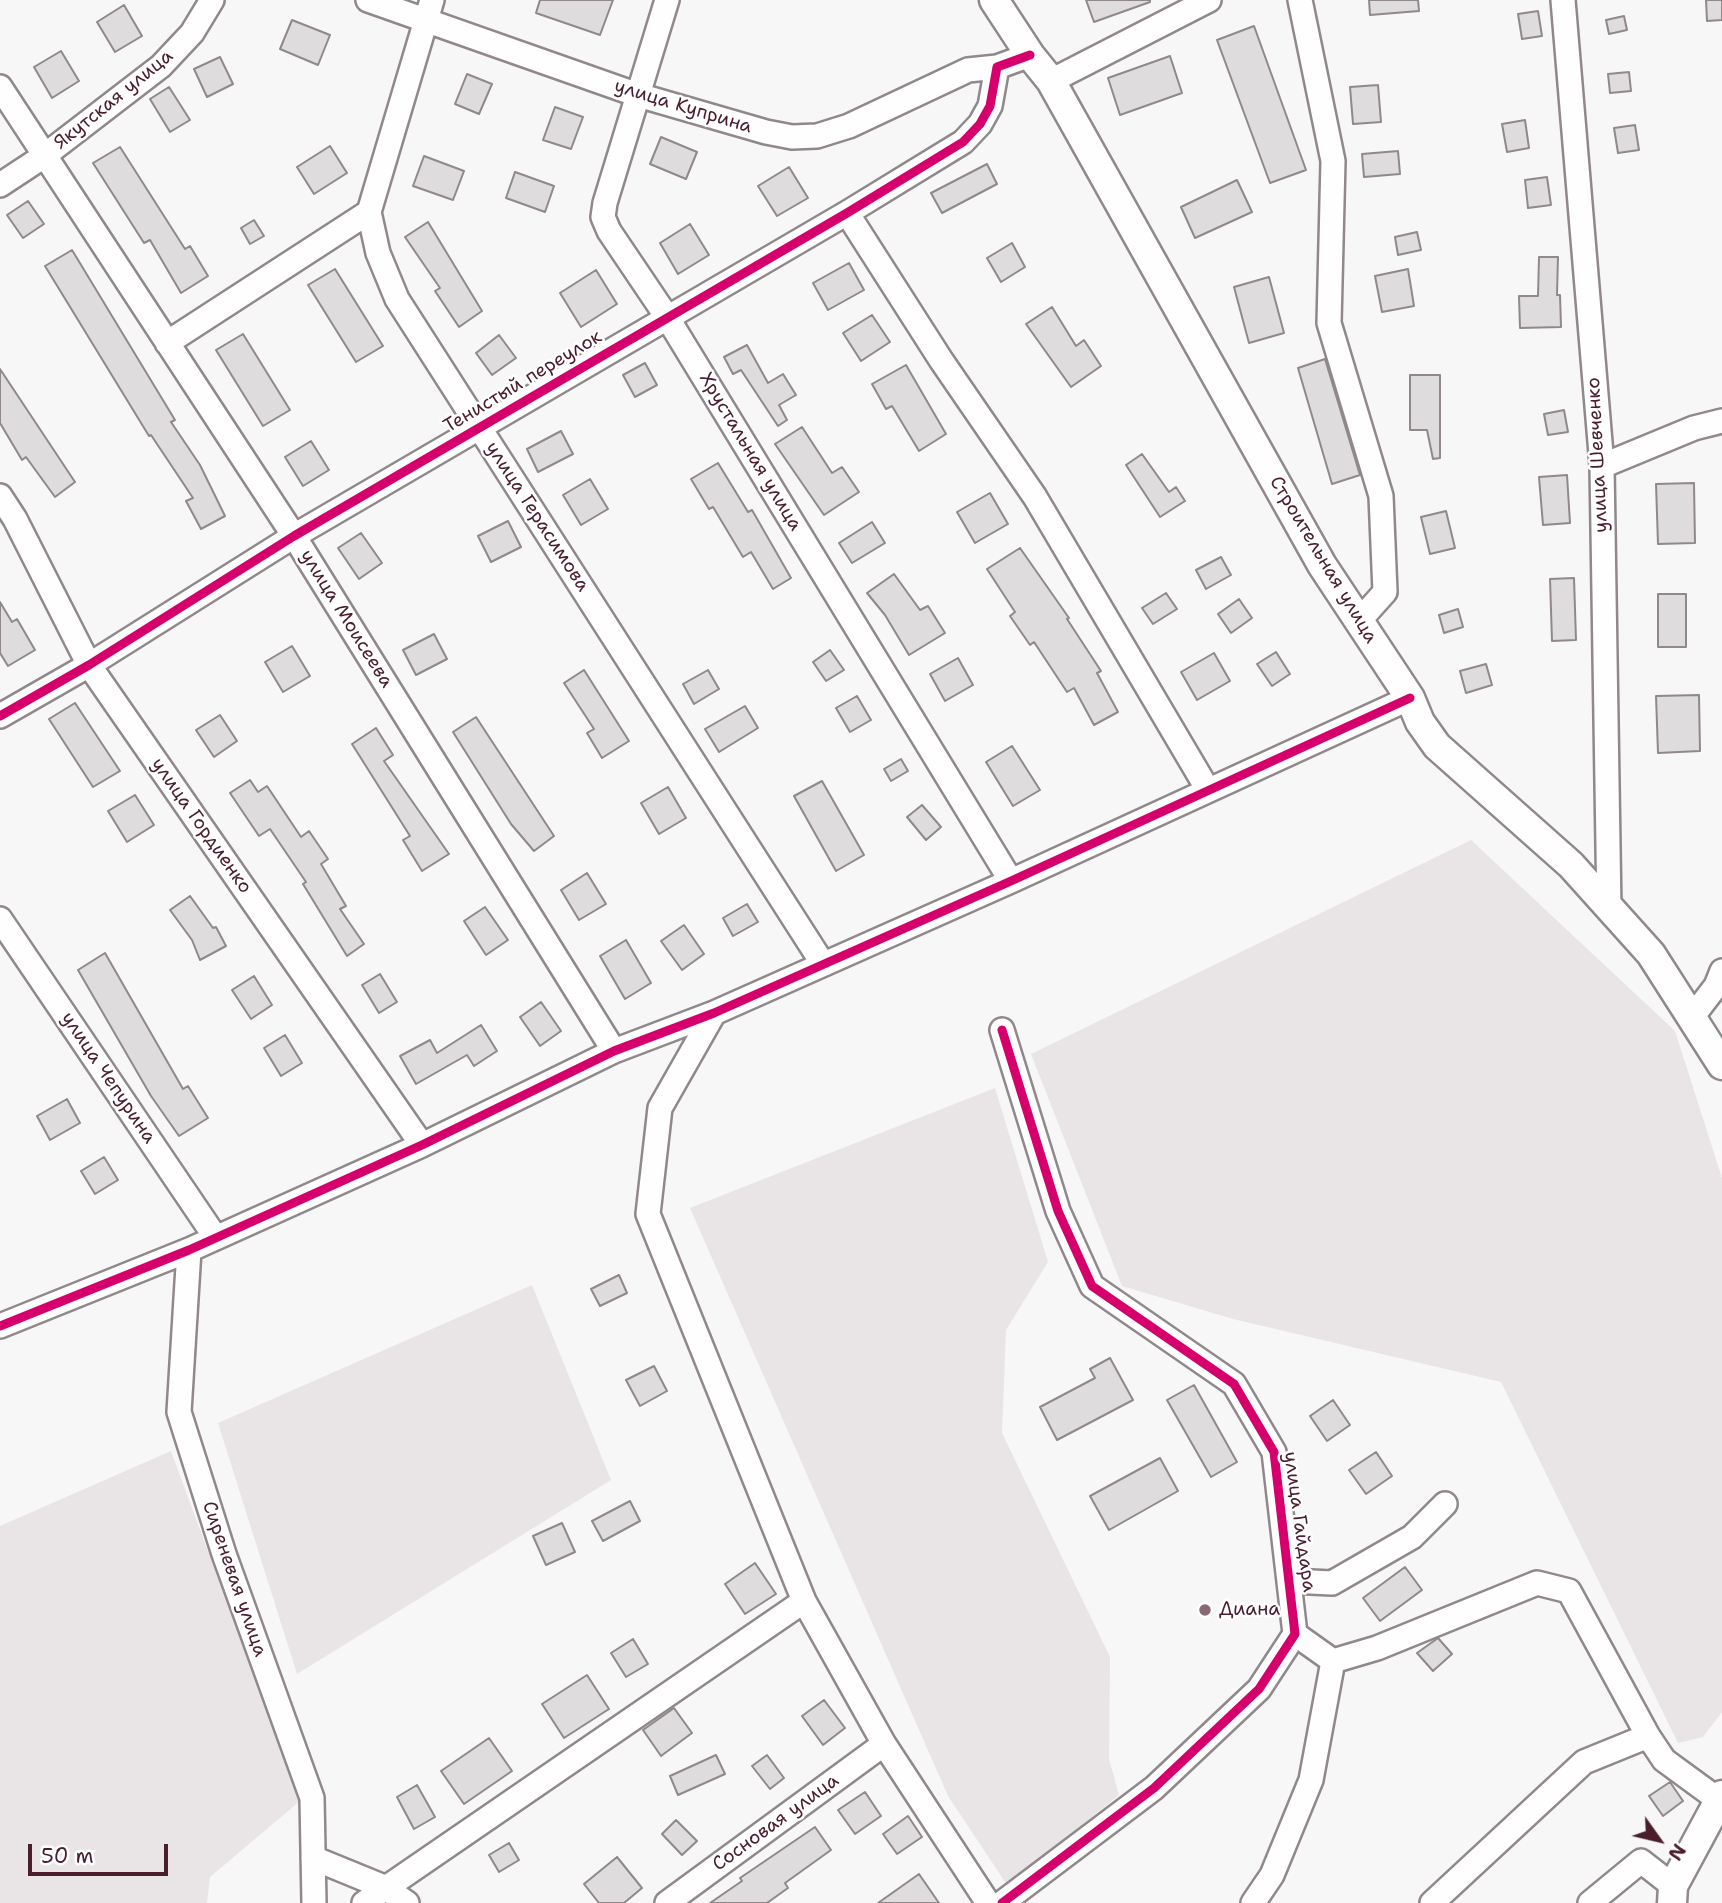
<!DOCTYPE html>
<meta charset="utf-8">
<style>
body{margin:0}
#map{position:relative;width:1722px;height:1903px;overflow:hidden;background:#f7f7f7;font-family:"Shantell Sans",sans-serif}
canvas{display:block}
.north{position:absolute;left:1624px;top:1805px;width:70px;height:70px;-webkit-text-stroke:5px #fff;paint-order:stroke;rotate:124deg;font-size:19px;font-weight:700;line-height:28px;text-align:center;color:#4a1f2b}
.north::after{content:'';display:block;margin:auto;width:24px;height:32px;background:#4a1f2b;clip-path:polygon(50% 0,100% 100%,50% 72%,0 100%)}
.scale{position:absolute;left:28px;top:1844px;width:140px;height:32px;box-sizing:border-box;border:4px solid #4a1f2b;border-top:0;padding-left:9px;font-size:21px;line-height:24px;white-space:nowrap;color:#4a1f2b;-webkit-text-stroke:5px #fff;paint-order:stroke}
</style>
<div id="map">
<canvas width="1722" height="1903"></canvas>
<div class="north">N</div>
<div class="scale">50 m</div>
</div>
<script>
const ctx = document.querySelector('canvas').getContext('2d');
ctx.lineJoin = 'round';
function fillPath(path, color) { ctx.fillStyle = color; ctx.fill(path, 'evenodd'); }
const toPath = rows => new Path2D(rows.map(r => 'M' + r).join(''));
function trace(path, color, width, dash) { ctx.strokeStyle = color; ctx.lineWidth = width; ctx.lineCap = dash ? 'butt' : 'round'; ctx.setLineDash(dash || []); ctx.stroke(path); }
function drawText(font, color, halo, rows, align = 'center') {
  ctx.font = font + ' "Shantell Sans",sans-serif'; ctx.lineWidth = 5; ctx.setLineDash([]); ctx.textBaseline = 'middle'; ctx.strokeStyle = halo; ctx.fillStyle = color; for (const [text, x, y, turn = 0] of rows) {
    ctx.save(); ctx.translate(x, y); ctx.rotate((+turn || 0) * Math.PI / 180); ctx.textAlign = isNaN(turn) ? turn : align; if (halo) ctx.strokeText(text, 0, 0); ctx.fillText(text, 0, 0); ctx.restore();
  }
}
fillPath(toPath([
 [1471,840,1675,1031,1722,1178,1722,1712,1703,1737,1678,1743,1501,1382,1233,1319,1122,1286,1031,1054],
 [995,1088,1048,1262,1006,1330,1002,1433,1110,1657,1109,1759,1119,1795,1007,1885,948,1796,690,1208],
 [532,1285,611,1480,297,1674,218,1423],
 [171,1451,300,1801,210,1877,207,1903,0,1903,0,1526]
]), '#e9e5e6');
const building = toPath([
 [540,0,613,0,600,35,536,13,540,0],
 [1086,0,1150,0,1150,2,1094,22,1086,0],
 [1369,0,1418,0,1419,11,1370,15,1369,0],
 [1706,0,1722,0,1722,20,1707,21,1706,0],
 [124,5,142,36,115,52,97,22,124,5],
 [1538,11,1542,36,1522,39,1518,14,1538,11],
 [1624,16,1627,30,1609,34,1606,20,1624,16],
 [292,20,330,35,318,65,280,49,292,20],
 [1254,26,1306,170,1270,183,1217,40,1254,26],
 [61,51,79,81,52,98,34,67,61,51],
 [1170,56,1182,93,1120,115,1108,78,1170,56],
 [220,57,233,84,207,97,194,69,220,57],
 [1629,72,1631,91,1610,93,1608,74,1629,72],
 [467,74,492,84,479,114,455,104,467,74],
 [1378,85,1381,122,1353,124,1350,87,1378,85],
 [169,87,190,120,170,132,150,99,169,87],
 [555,107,583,117,571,149,543,140,555,107],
 [1525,120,1529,148,1507,152,1502,124,1525,120],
 [1635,125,1639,150,1618,153,1614,128,1635,125],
 [661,137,697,152,686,179,650,164,661,137],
 [330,146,347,173,314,194,297,167,330,146],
 [120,147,185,249,190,246,208,276,181,293,150,240,144,243,93,163,120,147],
 [1398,151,1400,174,1364,177,1362,154,1398,151],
 [424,156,464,171,453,200,413,186,424,156],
 [987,164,997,184,942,213,931,193,987,164],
 [789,167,808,198,777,216,758,186,789,167],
 [515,172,554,186,545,212,506,198,515,172],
 [1547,177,1551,205,1528,208,1525,180,1547,177],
 [1237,180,1252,212,1195,238,1181,207,1237,180],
 [28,201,44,224,23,238,7,215,28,201],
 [254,220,264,236,250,244,241,228,254,220],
 [428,222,482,311,459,327,435,291,440,288,405,237,428,222],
 [690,224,709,255,678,274,660,243,690,224],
 [1417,232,1421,250,1398,255,1395,237,1417,232],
 [1012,243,1025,267,1001,282,987,258,1012,243],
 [72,250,175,420,171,422,200,465,225,516,201,529,186,501,193,498,151,435,149,436,45,266,72,250],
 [1539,257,1558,257,1557,295,1560,295,1561,327,1520,328,1519,296,1538,296,1539,257],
 [849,263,864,290,828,310,813,283,849,263],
 [335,269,383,346,356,362,308,285,335,269],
 [1408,269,1414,306,1382,312,1375,276,1408,269],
 [596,270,617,304,581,327,560,293,596,270],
 [1269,277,1284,333,1249,343,1234,287,1269,277],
 [1052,307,1076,346,1084,340,1101,366,1071,387,1026,324,1052,307],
 [872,315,890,342,861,361,843,333,872,315],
 [243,334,290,410,263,426,216,350,243,334],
 [499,335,516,358,492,375,476,353,499,335],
 [747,345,768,383,783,374,796,395,779,405,787,420,778,426,741,370,733,374,724,357,747,345],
 [1325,359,1360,475,1332,484,1298,368,1325,359],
 [645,363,657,385,635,397,623,375,645,363],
 [906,365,946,434,919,451,892,406,886,409,872,384,906,365],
 [0,369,75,482,55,497,26,457,22,460,0,423,0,369],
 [1410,375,1440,375,1440,458,1433,459,1427,430,1410,430,1410,375],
 [1564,410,1568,432,1548,435,1544,414,1564,410],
 [802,427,832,473,842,467,859,492,824,515,775,444,802,427],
 [561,431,573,454,538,472,527,449,561,431],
 [311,441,329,470,303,486,285,457,311,441],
 [1142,454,1169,492,1176,487,1185,501,1160,517,1126,465,1142,454],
 [718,463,748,512,752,510,791,578,773,589,751,552,743,557,713,507,709,509,691,479,718,463],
 [1567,475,1570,523,1543,525,1539,477,1567,475],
 [590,479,608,509,581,525,563,495,590,479],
 [1694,483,1695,543,1658,544,1656,484,1694,483],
 [990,493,1008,524,975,543,957,512,990,493],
 [1446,511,1455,548,1430,554,1421,517,1446,511],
 [508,521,521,547,491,562,478,536,508,521],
 [872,522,885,543,852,563,839,543,872,522],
 [361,533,382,563,359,579,338,548,361,533],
 [1020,548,1069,618,1067,619,1101,671,1097,673,1118,712,1094,725,1074,688,1067,692,1034,642,1030,645,1010,616,1015,612,987,569,1020,548],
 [1221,557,1231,575,1206,589,1196,570,1221,557],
 [894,574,920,610,928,606,945,633,909,655,885,615,867,593,894,574],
 [1574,578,1576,640,1552,641,1550,579,1574,578],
 [1166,593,1177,609,1153,624,1142,608,1166,593],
 [1658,594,1686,594,1686,647,1658,647,1658,594],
 [1239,599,1252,618,1231,633,1218,614,1239,599],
 [0,602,12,622,17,619,35,650,8,666,0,653,0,602],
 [1458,609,1463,627,1444,633,1439,615,1458,609],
 [434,634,447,659,416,675,403,650,434,634],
 [292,646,310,676,283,692,265,662,292,646],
 [830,650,844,670,826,681,813,662,830,650],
 [1276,652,1290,674,1272,686,1257,664,1276,652],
 [1214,653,1230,681,1197,700,1181,672,1214,653],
 [958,658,973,685,945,701,930,674,958,658],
 [1486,664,1492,685,1466,693,1460,671,1486,664],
 [584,670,629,741,602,758,587,733,594,729,564,683,584,670],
 [708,670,719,689,694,704,683,684,708,670],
 [1699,695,1700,751,1658,753,1656,696,1699,695],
 [857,696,871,720,850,732,836,708,857,696],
 [75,703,120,771,93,787,49,719,75,703],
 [745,706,758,728,719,752,705,729,745,706],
 [220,715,237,741,214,757,196,730,220,715],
 [476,717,554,836,534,851,511,824,453,732,476,717],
 [376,728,393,755,384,761,449,854,422,871,403,840,410,836,352,744,376,728],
 [1012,746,1040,790,1013,806,986,762,1012,746],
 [901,759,908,771,891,781,884,769,901,759],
 [250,780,258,792,267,786,301,837,309,831,328,859,321,864,346,906,340,909,364,944,347,956,303,884,306,882,270,829,259,836,230,793,250,780],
 [822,781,864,855,836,871,794,796,822,781],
 [668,787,686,818,659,834,641,803,668,787],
 [135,795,154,825,127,842,108,811,135,795],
 [922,805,941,827,926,840,907,817,922,805],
 [587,873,606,904,579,920,561,890,587,873],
 [190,896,213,928,216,927,226,946,200,960,192,940,170,910,190,896],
 [747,904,758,922,733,936,723,918,747,904],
 [485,907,508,940,486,955,464,921,485,907],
 [684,925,704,954,682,970,661,941,684,925],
 [626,940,651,983,625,999,600,956,626,940],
 [105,953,183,1089,188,1086,208,1118,179,1136,151,1096,78,970,105,953],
 [380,974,397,1002,379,1013,362,985,380,974],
 [254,976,272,1005,251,1019,232,990,254,976],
 [541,1002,561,1031,540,1046,520,1017,541,1002],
 [481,1025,497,1051,474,1066,467,1055,416,1084,400,1056,430,1040,437,1053,481,1025],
 [285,1035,302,1063,281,1076,264,1048,285,1035],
 [67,1099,80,1123,50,1140,37,1116,67,1099],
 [104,1157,118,1180,95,1194,81,1171,104,1157],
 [619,1275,627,1293,600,1306,591,1289,619,1275],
 [1110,1358,1133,1400,1057,1440,1040,1407,1095,1378,1090,1369,1110,1358],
 [654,1366,667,1391,640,1406,626,1380,654,1366],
 [1194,1385,1237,1462,1211,1477,1167,1400,1194,1385],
 [1333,1400,1350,1425,1327,1441,1310,1416,1333,1400],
 [1376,1452,1392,1476,1366,1494,1349,1470,1376,1452],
 [1160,1458,1178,1491,1109,1530,1090,1496,1160,1458],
 [630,1501,640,1521,603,1541,592,1521,630,1501],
 [562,1523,575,1552,546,1565,533,1536,562,1523],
 [755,1563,776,1594,745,1614,725,1584,755,1563],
 [1405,1567,1422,1590,1380,1621,1363,1598,1405,1567],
 [1438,1638,1452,1654,1433,1671,1417,1653,1438,1638],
 [633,1639,648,1664,626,1677,611,1653,633,1639],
 [587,1675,609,1709,564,1738,542,1704,587,1675],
 [824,1700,845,1728,823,1745,802,1716,824,1700],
 [674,1708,692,1733,661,1756,643,1730,674,1708],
 [489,1738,512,1771,464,1804,441,1771,489,1738],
 [716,1755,725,1774,678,1795,670,1776,716,1755],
 [767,1755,784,1778,770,1789,752,1766,767,1755],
 [1670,1782,1683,1801,1663,1816,1649,1796,1670,1782],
 [417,1785,435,1817,414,1829,397,1797,417,1785],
 [865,1792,881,1816,855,1834,838,1810,865,1792],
 [908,1816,922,1837,897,1854,883,1834,908,1816],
 [676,1820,697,1841,682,1855,662,1834,676,1820],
 [815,1827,831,1850,785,1883,788,1888,767,1903,710,1903,742,1881,740,1878,815,1827],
 [509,1843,519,1860,499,1872,489,1855,509,1843],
 [617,1857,642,1888,624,1903,599,1903,584,1884,617,1857],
 [919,1874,939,1903,878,1903,919,1874]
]);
fillPath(building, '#dedcdc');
trace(building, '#90888a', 2);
const minor = toPath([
 [368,0,638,95,766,132,792,137,817,136,849,126,968,70,997,67],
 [432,0,369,212,378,253,397,299,823,964],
 [667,0,605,203,603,217,609,231,667,317,1011,881],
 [1300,0,1333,161,1329,323,1381,496,1385,592,1359,621],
 [1563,0,1602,466,1609,910],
 [1051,81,1209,0],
 [0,87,294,536,614,1051],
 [0,185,44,156,161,66,192,33,212,0],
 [847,213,941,360,1035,497,1208,790],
 [167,343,369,212],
 [1602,466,1694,428,1722,421],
 [0,496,15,519,89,665,422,1145],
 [0,716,89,665,294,536,847,213,963,142,980,124,990,106,997,67,1030,55],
 [0,919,216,1238],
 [714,1013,660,1108,648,1214,804,1601,884,1744,988,1903],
 [1693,1016,1716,986,1722,971],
 [189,1250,179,1412,224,1554,312,1798,314,1903],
 [0,1326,189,1250,422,1145,614,1051,714,1013,1011,881,1410,698],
 [1290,1581,1332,1583,1412,1537,1445,1504],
 [1295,1634,1333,1661,1377,1648,1537,1583,1569,1591,1648,1736,1664,1760,1720,1801],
 [313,1858,384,1887,407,1903],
 [364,1903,804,1601],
 [667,1903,884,1744],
 [1002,1903,1154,1788,1259,1689,1295,1634,1274,1452,1234,1384,1092,1286,1058,1211,1002,1030],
 [1253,1903,1272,1875,1311,1780,1333,1661],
 [1432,1903,1584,1762,1648,1736],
 [1590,1903,1641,1861,1673,1886]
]);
const major = toPath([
 [994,0,1030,55,1051,81,1322,565,1410,698,1420,722,1437,746,1571,865,1651,954,1722,1065],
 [1672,1903,1673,1886,1722,1795]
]);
trace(minor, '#90888a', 28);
trace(major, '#90888a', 33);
trace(minor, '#fefefe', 23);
trace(major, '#fefefe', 28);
trace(toPath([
 [0,716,89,665,294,536,847,213,963,142,980,124,990,106,997,67,1030,55],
 [0,1326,189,1250,422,1145,614,1051,714,1013,1011,881,1410,698],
 [1002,1903,1154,1788,1259,1689,1295,1634,1274,1452,1234,1384,1092,1286,1058,1211,1002,1030]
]), '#d6006c', 9);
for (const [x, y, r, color] of [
 [1205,1610,7,"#876b72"]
]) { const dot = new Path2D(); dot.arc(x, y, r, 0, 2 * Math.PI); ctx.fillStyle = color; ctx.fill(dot); trace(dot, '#fff', 2.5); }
drawText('19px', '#4a1f2b', '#fff', [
 ["Якутская улица",114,100,-39],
 ["улица Куприна",683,107,17],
 ["Тенистый переулок",523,382,-31],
 ["Хрустальная улица",750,452,59],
 ["улица Шевченко",1598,455,-93],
 ["улица Герасимова",537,517,57],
 ["Строительная улица",1323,560,59],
 ["улица Моисеева",346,619,58],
 ["улица Гордиенко",201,826,55],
 ["улица Чепурина",108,1078,56],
 ["улица Гайдара",1299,1522,82],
 ["Сиреневая улица",234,1579,71],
 ["Сосновая улица",776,1823,-36]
]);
drawText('19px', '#4a1f2b', '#fff', [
 ["Диана",1219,1610]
], 'left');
</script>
